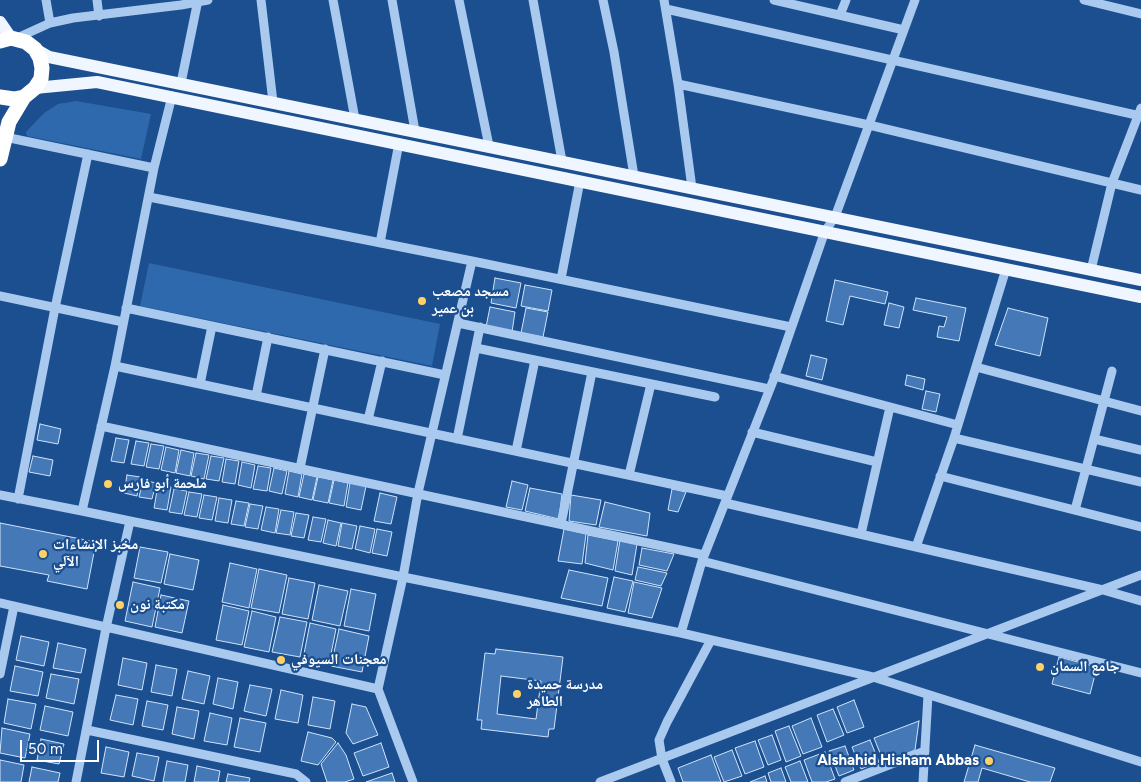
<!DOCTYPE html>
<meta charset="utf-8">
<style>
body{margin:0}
#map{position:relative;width:1141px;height:782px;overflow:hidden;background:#1b4f8f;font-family:Figtree,sans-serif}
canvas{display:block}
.scale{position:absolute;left:20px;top:740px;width:79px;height:22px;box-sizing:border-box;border:2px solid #fff;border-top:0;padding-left:6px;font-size:15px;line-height:18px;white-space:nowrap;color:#fff;-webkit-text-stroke:4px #1b4f8f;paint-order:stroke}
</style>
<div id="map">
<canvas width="1141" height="782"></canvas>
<div class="scale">50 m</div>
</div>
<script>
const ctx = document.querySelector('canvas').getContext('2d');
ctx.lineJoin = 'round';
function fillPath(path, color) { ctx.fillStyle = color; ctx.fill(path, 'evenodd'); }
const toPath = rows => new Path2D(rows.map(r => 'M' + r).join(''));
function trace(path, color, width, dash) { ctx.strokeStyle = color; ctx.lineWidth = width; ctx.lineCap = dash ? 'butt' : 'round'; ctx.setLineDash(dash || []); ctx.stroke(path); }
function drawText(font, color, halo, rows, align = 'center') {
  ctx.font = font + ' Figtree,"Noto Naskh Arabic",sans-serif'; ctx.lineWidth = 4.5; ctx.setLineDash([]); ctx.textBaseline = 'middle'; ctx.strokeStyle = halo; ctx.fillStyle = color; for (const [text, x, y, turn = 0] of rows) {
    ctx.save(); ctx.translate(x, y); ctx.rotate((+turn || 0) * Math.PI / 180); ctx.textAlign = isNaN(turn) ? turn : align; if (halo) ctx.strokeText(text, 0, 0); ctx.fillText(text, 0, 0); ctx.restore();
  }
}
fillPath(toPath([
 [76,101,151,114,141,159,27,136,26,132,44,113,58,104],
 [149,263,440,324,432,366,140,306]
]), '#2e69ad');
const building = toPath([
 [495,278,521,283,516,308,491,303,495,278],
 [835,280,888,292,885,304,850,296,843,325,826,321,835,280],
 [525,285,552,290,548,311,521,306,525,285],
 [916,298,966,308,959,341,937,337,939,326,944,327,947,317,913,310,916,298],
 [889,303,904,307,899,328,884,325,889,303],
 [490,307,515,312,512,332,486,327,490,307],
 [526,308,548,312,543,337,521,333,526,308],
 [1008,308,1048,318,1040,356,995,345,1008,308],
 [811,355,827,359,822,380,806,376,811,355],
 [907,375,925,379,923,390,905,385,907,375],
 [926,391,940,394,936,412,922,409,926,391],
 [40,424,61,429,58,444,37,440,40,424],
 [116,438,129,440,124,463,111,461,116,438],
 [136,441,149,443,144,466,131,464,136,441],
 [151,444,164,446,159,469,146,467,151,444],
 [166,447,179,450,175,473,161,470,166,447],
 [181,450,194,453,190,476,176,473,181,450],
 [196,453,209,455,204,479,191,476,196,453],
 [33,456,53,460,50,476,29,472,33,456],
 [211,456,224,458,219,481,206,479,211,456],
 [226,459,239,461,235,484,222,482,226,459],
 [242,462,255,465,251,488,238,485,242,462],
 [258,466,271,468,267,491,253,489,258,466],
 [274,468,287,471,282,494,269,491,274,468],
 [289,471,302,474,298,497,285,494,289,471],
 [304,474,317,477,312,500,299,497,304,474],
 [127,475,140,477,137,496,124,493,127,475],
 [318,477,333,480,328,503,313,500,318,477],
 [143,480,156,483,152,499,139,497,143,480],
 [334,480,348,483,344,506,329,503,334,480],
 [512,481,528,485,522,510,506,507,512,481],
 [350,483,366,486,361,510,346,507,350,483],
 [158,485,171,487,167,510,154,508,158,485],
 [530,488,562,494,559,519,525,511,530,488],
 [174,489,187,491,182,514,169,512,174,489],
 [672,489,686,492,678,512,668,510,672,489],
 [189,492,202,494,197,517,184,515,189,492],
 [380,493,397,497,391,524,374,521,380,493],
 [204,495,217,497,212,520,199,518,204,495],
 [571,495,601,500,596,525,569,521,571,495],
 [219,498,232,500,228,523,215,521,219,498],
 [236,501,249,503,244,526,231,524,236,501],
 [605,502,650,513,647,536,599,527,605,502],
 [250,504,263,506,258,529,245,527,250,504],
 [266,507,279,509,275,533,261,530,266,507],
 [281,510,294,512,290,535,276,533,281,510],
 [296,513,309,515,304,538,291,536,296,513],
 [313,517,326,519,321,542,308,540,313,517],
 [328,520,341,523,336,546,323,543,328,520],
 [0,523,96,542,87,589,47,581,49,575,0,566,0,523],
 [342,523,357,526,352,549,338,546,342,523],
 [360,526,375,529,370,553,355,549,360,526],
 [377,529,392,532,387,556,372,553,377,529],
 [564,529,586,534,582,564,558,561,564,529],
 [588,535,618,541,613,570,585,563,588,535],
 [620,540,637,544,632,575,615,571,620,540],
 [140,547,168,552,161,583,134,578,140,547],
 [642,548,674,554,667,571,639,565,642,548],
 [170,554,199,560,193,590,164,584,170,554],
 [230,563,257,569,249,608,222,602,230,563],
 [638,567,667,573,661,586,635,580,638,567],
 [259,569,287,575,279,613,251,608,259,569],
 [569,570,608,578,602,606,561,598,569,570],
 [614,577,633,581,625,612,607,608,614,577],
 [289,578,315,583,308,619,282,614,289,578],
 [133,582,160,588,152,627,125,621,133,582],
 [634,582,662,588,652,618,628,613,634,582],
 [319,585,348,591,340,626,312,620,319,585],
 [351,589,376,594,369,631,344,626,351,589],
 [161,595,189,601,182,633,155,627,161,595],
 [223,605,249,611,242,645,216,640,223,605],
 [252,611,276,617,269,652,244,647,252,611],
 [280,617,307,622,300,657,272,652,280,617],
 [310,623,336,629,329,664,303,659,310,623],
 [339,629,369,636,362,672,331,666,339,629],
 [21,636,49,642,44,666,16,660,21,636],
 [58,643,86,649,81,673,53,668,58,643],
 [496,649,563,657,554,729,549,729,548,737,481,729,482,720,477,720,485,653,495,654,496,649],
 [501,676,541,681,536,719,497,714,501,676],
 [1059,657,1097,667,1090,694,1052,684,1059,657],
 [123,658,147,663,142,690,118,685,123,658],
 [156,665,177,669,172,696,151,692,156,665],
 [15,666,43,672,38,696,10,691,15,666],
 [188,671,210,676,204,704,182,699,188,671],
 [51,674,79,679,74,704,46,698,51,674],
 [218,678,238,682,233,709,213,704,218,678],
 [250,685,272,689,266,716,244,711,250,685],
 [281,690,303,695,298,723,275,719,281,690],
 [116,695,138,699,133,725,110,720,116,695],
 [313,697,335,701,330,729,308,725,313,697],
 [8,699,36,704,31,729,4,723,8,699],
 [854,700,864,727,847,733,837,707,854,700],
 [147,701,168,705,163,730,142,726,147,701],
 [352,704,366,707,378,735,353,744,346,733,352,704],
 [45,706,73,712,68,736,40,730,45,706],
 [177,707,199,711,194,739,172,734,177,707],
 [833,709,844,735,827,742,817,715,833,709],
 [210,713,232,718,227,745,204,741,210,713],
 [240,718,266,723,260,752,234,747,240,718],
 [811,718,822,747,803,754,792,726,811,718],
 [919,721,915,750,884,763,874,738,919,721],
 [789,726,801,756,786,762,775,731,789,726],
 [2,728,30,734,25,758,0,753,2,728],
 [308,732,332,738,336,742,318,765,301,761,308,732],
 [772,735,781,760,768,765,758,740,772,735],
 [41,739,64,744,59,764,37,760,41,739],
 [870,740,879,762,861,769,852,747,870,740],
 [755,741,764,767,745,774,735,748,755,741],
 [338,743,346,755,354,779,345,782,327,782,321,764,338,743],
 [381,743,389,767,363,776,354,753,381,743],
 [975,745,1055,768,1050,782,1030,782,982,768,978,782,964,782,975,745],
 [845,746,854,770,839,776,829,751,845,746],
 [106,747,129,752,124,777,101,773,106,747],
 [732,750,742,776,724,782,714,757,732,750],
 [825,752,835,779,826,782,812,782,804,760,825,752],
 [137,753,159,757,154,781,132,776,137,753],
 [711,755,721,782,683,782,678,768,711,755],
 [0,760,24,765,21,782,0,782,0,760],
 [167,761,188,765,185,782,163,782,167,761],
 [800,761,808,782,791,782,785,767,800,761],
 [197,766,220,771,218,782,194,782,197,766],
 [32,767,60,773,58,782,29,782,32,767],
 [781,768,786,782,771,782,768,773,781,768],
 [392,773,395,782,366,782,392,773],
 [228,774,250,778,249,782,226,782,228,774],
 [765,776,767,782,750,782,765,776]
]);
fillPath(building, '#4478b7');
trace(building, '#cfe3fa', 1);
trace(toPath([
 [46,0,50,23],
 [97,0,99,16],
 [261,0,273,102],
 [333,0,355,119],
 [392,0,415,131],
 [459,0,489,146],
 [533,0,562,161],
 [603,0,614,52,634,176],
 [664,0,678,84,692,188],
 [774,0,904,30],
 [1084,0,1141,14],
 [666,9,1141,116],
 [840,15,846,0],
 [17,38,50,23,73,18,181,5,208,0],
 [181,83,198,0],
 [678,84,869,125,1141,190],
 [5,137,154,168],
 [149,197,472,261,791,327],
 [380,243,399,143],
 [472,261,418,493,403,577,681,633,873,677,1141,762],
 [1091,270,1112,183,1141,108],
 [561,279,580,181],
 [0,296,123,322],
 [126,308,445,375],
 [458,323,769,389],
 [476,348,715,397],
 [115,366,727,496],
 [976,367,1141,411],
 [774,376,958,425],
 [200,384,212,326],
 [256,396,268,337],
 [368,420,382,361],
 [101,426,704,555],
 [752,432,877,462],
 [954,438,1141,482],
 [457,439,480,327],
 [1094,439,1141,450],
 [516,451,535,360],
 [300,468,325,349],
 [629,475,651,384],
 [940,476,1141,527],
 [0,495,82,511],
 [18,499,55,308,88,154],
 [725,503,1103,590,1141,601],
 [1075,510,1112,371],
 [561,524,592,372],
 [861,534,890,407],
 [916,547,954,438,1006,269],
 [702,561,1141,673],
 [0,603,378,689,403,577,130,521],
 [681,633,702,561,773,381,825,231,835,217,915,0],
 [0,674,14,606],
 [378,689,413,782],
 [87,730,296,774,306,782],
 [76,782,106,628,130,521,82,511,115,366,154,168,172,96],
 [600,782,1141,575],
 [671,782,662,759,659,740,667,722,711,640],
 [845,782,925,751],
 [923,782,928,695]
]), '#a9c9ee', 9);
trace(toPath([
 [0,22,11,38],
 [35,49,49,57,1141,280],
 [35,88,97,82,1141,297]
]), '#f0f6ff', 12);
trace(toPath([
 [0,41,11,38,26,42,35,49,40,58,42,68,41,79,35,88,24,97,14,99,0,97],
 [0,159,9,122,24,97]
]), '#fff', 15);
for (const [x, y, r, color] of [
 [422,301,5,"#ffd166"],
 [108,484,5,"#ffd166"],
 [43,554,5,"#ffd166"],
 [120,605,5,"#ffd166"],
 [281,660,5,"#ffd166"],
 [1040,667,5,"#ffd166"],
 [517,694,5,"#ffd166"],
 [989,761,5,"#ffd166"]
]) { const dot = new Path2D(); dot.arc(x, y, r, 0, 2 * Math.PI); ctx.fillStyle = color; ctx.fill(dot); trace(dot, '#1b4f8f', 2); }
drawText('bold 15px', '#fff', '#1b4f8f', [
 ["مسجد مصعب",432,292],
 ["بن عمير",432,309],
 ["ملحمة أبو فارس",118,484],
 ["مخبز الإنشاءات",53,545],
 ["الآلي",53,562],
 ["مكتبة نون",130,605],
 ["معجنات السيوفي",291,660],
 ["جامع السمان",1050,667],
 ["مدرسة حميدة",527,685],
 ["الطاهر",527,702],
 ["Alshahid Hisham Abbas",979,761,"right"]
], 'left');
</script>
